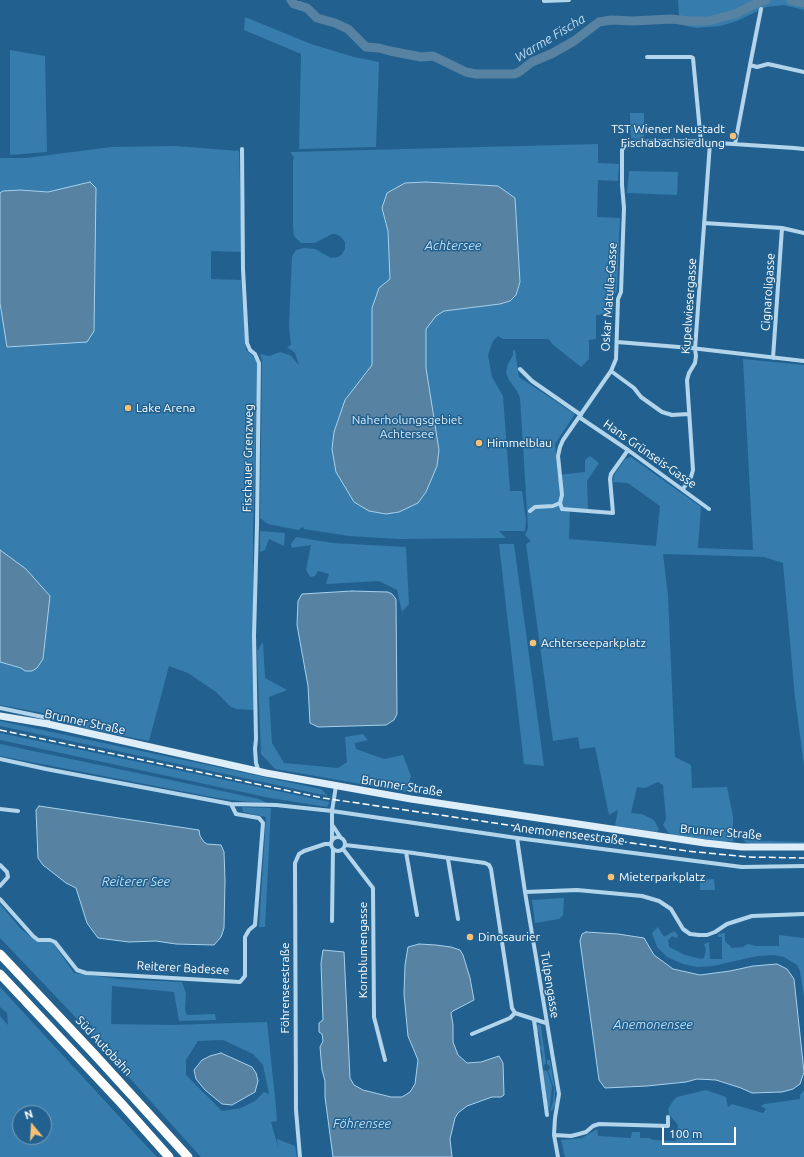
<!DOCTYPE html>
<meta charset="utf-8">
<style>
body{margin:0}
#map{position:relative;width:804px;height:1157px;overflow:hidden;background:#22618f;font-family:Ubuntu,sans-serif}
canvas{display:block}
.north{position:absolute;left:12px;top:1105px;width:40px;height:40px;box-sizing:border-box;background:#22618f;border:1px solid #7aa0bc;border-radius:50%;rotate:342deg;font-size:11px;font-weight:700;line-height:16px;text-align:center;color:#fff}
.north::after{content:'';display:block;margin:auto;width:14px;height:18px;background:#f7c075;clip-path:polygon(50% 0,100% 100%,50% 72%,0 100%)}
.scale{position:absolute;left:662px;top:1127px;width:74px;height:18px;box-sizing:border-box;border:2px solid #fff;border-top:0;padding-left:5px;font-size:12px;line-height:14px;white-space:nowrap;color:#fff;-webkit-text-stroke:3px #22618f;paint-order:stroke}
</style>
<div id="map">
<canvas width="804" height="1157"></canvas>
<div class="north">N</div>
<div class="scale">100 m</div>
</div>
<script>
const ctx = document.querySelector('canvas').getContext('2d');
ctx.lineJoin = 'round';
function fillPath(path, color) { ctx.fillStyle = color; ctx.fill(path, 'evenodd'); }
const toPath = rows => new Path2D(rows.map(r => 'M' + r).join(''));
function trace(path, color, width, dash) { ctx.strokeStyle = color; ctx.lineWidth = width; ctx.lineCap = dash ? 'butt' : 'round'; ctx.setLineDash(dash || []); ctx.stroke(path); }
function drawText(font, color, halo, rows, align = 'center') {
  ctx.font = font + ' Ubuntu,sans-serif'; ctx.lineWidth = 3; ctx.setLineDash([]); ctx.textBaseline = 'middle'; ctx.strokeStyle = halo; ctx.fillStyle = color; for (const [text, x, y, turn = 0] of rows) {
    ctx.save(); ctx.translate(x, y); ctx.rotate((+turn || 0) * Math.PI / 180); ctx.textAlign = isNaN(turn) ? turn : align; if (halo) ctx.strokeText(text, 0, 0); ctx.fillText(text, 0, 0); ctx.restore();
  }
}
fillPath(toPath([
 [678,0,804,0,804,10,784,5,766,7,737,21,720,26,696,28,678,24,679,16],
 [245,17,311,44,354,57,379,62,376,147,299,149,301,54,244,30],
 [10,50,45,56,47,152,10,155],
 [630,113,644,113,644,139,631,138],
 [598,144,598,163,619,164,618,181,598,180,597,217,620,218,617,291,614,296,613,314,596,315,596,339,589,340,589,359,581,367,552,344,549,339,503,339,498,336,493,341,488,355,492,377,503,396,510,491,522,491,526,520,525,531,499,531,506,538,398,539,349,536,304,529,303,527,298,530,268,524,260,518,262,360,260,354,269,356,280,352,290,355,299,365,295,353,287,347,291,345,289,326,292,256,296,250,304,248,315,249,331,258,338,257,342,254,345,249,345,242,341,237,336,234,332,234,315,243,301,243,294,236,293,227,293,160,294,157,290,152],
 [176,146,239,151,242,252,211,251,211,279,241,280,246,350,251,354,258,362,253,535,254,710,237,709,231,707,216,692,188,673,169,666,149,741,69,725,59,716,0,705,0,158,26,158,111,147],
 [629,171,678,172,677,195,627,193],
 [513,350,515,350,519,377,575,414,555,444,558,475,585,472,585,460,590,456,599,463,587,481,588,509,570,509,569,539,656,546,660,506,628,483,613,482,614,475,625,459,631,457,701,507,698,548,753,550,743,359,804,365,804,765,795,698,783,563,764,557,663,554,668,595,675,757,691,765,692,788,727,787,733,816,733,841,722,842,671,836,663,825,666,819,663,785,658,782,645,788,637,787,631,813,642,814,654,820,659,829,657,832,615,826,618,810,609,815,595,747,580,749,578,737,553,741,526,544,531,541,525,535,528,528,520,398,517,391,509,380,506,373,508,364,513,355],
 [260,531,285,533,284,546,269,539,265,550,260,552],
 [296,537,332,543,406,547,409,604,402,612,397,590,379,581,326,584,329,574,318,571,315,576,310,577,306,570,311,545,292,548,291,544],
 [499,544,514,544,544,766,524,764],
 [263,642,265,678,287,690,269,697,272,743,284,763,338,768,347,762,345,737,363,734,368,740,355,743,356,749,384,759,403,755,411,776,407,792,275,769,261,754,257,651],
 [0,721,321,789,328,796,0,726],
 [0,733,330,802,327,807,270,798,0,740],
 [0,744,213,789,259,799,269,804,231,800,212,797,0,756],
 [242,807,271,808,265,927,259,927,266,817,243,812],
 [744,840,804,842,804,844,753,845,745,842],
 [714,879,715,890,700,890,700,880],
 [564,898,563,915,559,919,535,923,532,900],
 [0,904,20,928,36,941,49,941,53,943,74,973,119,979,182,982,186,993,185,1010,187,1015,215,1014,216,1020,179,1021,174,992,112,986,111,1024,171,1025,267,1022,276,1107,277,1121,271,1122,278,1147,277,1139,295,1146,297,1157,201,1157,116,1063,112,1056,91,1035,88,1029,93,1027,86,1021,82,1024,0,938],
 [223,1040,253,1054,263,1065,269,1094,264,1092,255,1101,241,1108,222,1111,186,1075,186,1060,198,1041],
 [658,927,664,937,674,931,678,935,677,938,672,936,668,940,669,947,685,955,701,959,704,958,706,950,704,944,709,942,710,959,722,959,722,937,718,937,718,934,725,933,725,941,732,948,743,947,748,944,756,946,779,946,779,935,804,938,804,997,800,971,797,965,784,957,774,955,757,956,713,966,697,967,683,964,667,957,657,947,652,933],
 [0,987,139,1138,157,1157,0,1157,0,1016,8,1025,7,1013,0,1007],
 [20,1113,44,1113,44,1137,20,1137],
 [539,1024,541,1026,546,1063,543,1066,542,1051,539,1047,541,1045,539,1032,537,1031,537,1026],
 [547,1060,550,1060,555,1090,555,1105,553,1109,551,1111,550,1111,553,1102,554,1088,548,1071,550,1068,550,1066,547,1064],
 [543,1070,547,1071,552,1086,550,1107,548,1110],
 [706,1090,726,1097,728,1107,732,1104,763,1113,766,1109,761,1106,765,1104,800,1099,800,1095,804,1090,804,1157,565,1157,561,1140,582,1138,597,1129,598,1136,631,1138,632,1132,640,1132,640,1138,650,1138,653,1140,676,1141,678,1125,669,1114,668,1109,673,1101,677,1097]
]), '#367cac');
const water = toPath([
 [90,182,96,188,94,331,87,342,7,347,0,303,0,193,3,191,20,190,48,192,90,182],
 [426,182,498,186,515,198,520,282,516,295,510,301,500,304,444,311,436,316,426,329,426,368,439,450,437,466,426,492,418,503,399,512,386,514,369,511,354,502,336,472,332,449,334,432,345,400,372,365,372,308,379,288,390,279,388,231,382,208,387,193,405,183,426,182],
 [0,550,26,569,50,596,43,659,37,668,32,671,25,671,21,668,0,662,0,550],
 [352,591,388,592,392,594,396,599,397,714,394,720,386,725,318,727,310,723,308,686,297,625,298,601,302,594,352,591],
 [39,806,199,830,200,836,204,842,207,844,221,845,224,852,225,880,224,928,221,937,214,945,176,944,156,941,129,942,98,938,87,923,76,888,66,883,43,865,38,858,36,810,39,806],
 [586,932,618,934,644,938,654,955,673,969,700,975,730,971,753,966,777,964,787,969,794,979,804,1072,800,1084,793,1089,782,1092,752,1093,741,1088,716,1080,697,1079,686,1082,647,1086,605,1088,599,1080,580,941,582,934,586,932],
 [419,944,436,945,451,947,460,950,463,955,470,978,474,1000,453,1011,451,1013,453,1025,453,1042,458,1055,467,1063,481,1062,499,1056,503,1063,504,1095,501,1097,492,1097,467,1106,458,1113,455,1118,450,1139,452,1157,333,1157,325,1097,325,1081,322,1070,320,1047,323,1041,322,1034,319,1032,319,1023,323,1020,321,963,323,950,344,952,350,1078,354,1085,363,1090,391,1097,402,1097,410,1092,415,1084,418,1060,408,1036,404,994,405,965,408,947,419,944],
 [221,1053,252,1067,256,1073,258,1081,255,1092,232,1105,222,1104,205,1090,196,1079,194,1070,202,1060,210,1056,221,1053]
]);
fillPath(water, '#5882a1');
trace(water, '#a7d1ed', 1);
trace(toPath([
 [291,0,294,4,307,8,317,18,335,23,348,29,366,47,379,48,390,51,421,57,433,56,466,72,476,74,514,74,519,72,532,62,553,53,574,41,599,22,611,20,633,21,671,19,690,21,708,21,735,14,761,1,766,0],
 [791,0,804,3]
]), '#5882a1', 9);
trace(toPath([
 [544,0,544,1,569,0],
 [647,57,691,57,693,58,701,142],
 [750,65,761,9],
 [735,144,750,65,757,67,768,64,804,72],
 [242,149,243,269,247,343,250,350,255,354,259,363,257,525,254,636,256,739,255,749,256,763,259,772],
 [704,223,782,228,804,233],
 [617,342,691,348,804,361],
 [773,358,782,228],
 [520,369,532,381,581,415],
 [611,371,634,388,641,397,662,412,672,415,688,414],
 [579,417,628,450,709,509],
 [628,450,611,474,610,479,613,513,562,509,560,503,562,495,558,456,560,447,563,440,611,371,616,359,618,299,621,292,624,208,622,185,622,150,627,142,688,141,794,148,804,149],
 [683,489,691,477,693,470,687,380,689,373,695,363,696,356,695,349,710,143],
 [530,511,535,507,553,506,560,503],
 [0,708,48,718,48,724],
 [0,759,46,769,231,804,276,805,332,811,517,838,742,867,804,866],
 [0,809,18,811],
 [333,826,341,838],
 '331 844a7 7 0 1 1 14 0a7 7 0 1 1-14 0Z',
 [517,838,525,892,559,1094,555,1118,554,1135,558,1157],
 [332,841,332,811,336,786],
 [345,845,406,852],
 [343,849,373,888,374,1017,385,1060],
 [448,859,458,919],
 [0,865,7,872,8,877,0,886],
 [525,892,577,890,642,896,659,901,671,909,683,929,690,934,699,935,707,935,715,932,727,924,752,916,804,914],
 [0,899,33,936,38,940,50,940,55,942,77,970,86,973,240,982,245,976,245,937,249,930,255,925,263,823,259,818,236,814,231,804],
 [417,915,406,852,485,863,489,865,491,869,512,1008,515,1013,546,1023],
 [332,921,333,849],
 [534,1020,547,1115],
 [472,1034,510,1018,515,1013],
 [554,1135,571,1136,579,1134,586,1132,593,1126,599,1124,668,1126,668,1117],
 [300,1157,296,1110,295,863,299,854,304,851,325,844,331,844]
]), '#b3d5ec', 4);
trace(toPath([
 [0,716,48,724,266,773,411,799,705,843,742,847,804,847]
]), '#deeef9', 7);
trace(toPath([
 [0,954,95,1055,188,1157],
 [0,974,121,1103,169,1157]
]), '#fff', 9);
trace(toPath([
 [0,730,323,798,687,851,748,857,804,858]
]), '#fff', 1.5, [7, 3]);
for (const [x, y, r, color] of [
 [733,136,4,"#f7c075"],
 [128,408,4,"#f7c075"],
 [479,443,4,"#f7c075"],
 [533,643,4,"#f7c075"],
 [611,877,4,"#f7c075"],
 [470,937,4,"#f7c075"]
]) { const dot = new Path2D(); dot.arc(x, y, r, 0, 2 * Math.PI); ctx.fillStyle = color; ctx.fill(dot); trace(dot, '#22618f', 1.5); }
drawText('12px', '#fff', '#22618f', [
 ["TST Wiener Neustadt",725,129,"right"],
 ["Fischabachsiedlung",725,143,"right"],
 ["Lake Arena",136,408],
 ["Himmelblau",487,443],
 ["Achterseeparkplatz",541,643],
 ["Mieterparkplatz",619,877],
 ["Dinosaurier",478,937]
], 'left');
drawText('12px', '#fff', '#22618f', [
 ["Cignaroligasse",768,292,-86],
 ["Oskar Matulla-Gasse",609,297,-86],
 ["Kupelwiesergasse",689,306,-86],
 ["Hans Grünseis-Gasse",650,454,35],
 ["Fischauer Grenzweg",248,458,-89],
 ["Brunner Straße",85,722,12],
 ["Brunner Straße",402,786,9],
 ["Brunner Straße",721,832,5],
 ["Anemonenseestraße",569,834,7],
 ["Kornblumengasse",363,950,-90],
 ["Reiterer Badesee",183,968,3],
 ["Tulpengasse",550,985,81],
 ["Föhrenseestraße",285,988,-90],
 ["Süd Autobahn",104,1046,47]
]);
drawText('12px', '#d8ebf9', '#22618f', [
 ["Naherholungsgebiet",407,420],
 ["Achtersee",407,434]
]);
drawText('italic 13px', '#bfdef3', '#22618f', [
 ["Warme Fischa",550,38,-31],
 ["Achtersee",453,246],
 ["Reiterer See",136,882],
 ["Anemonensee",653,1025],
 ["Föhrensee",362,1124]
]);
</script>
